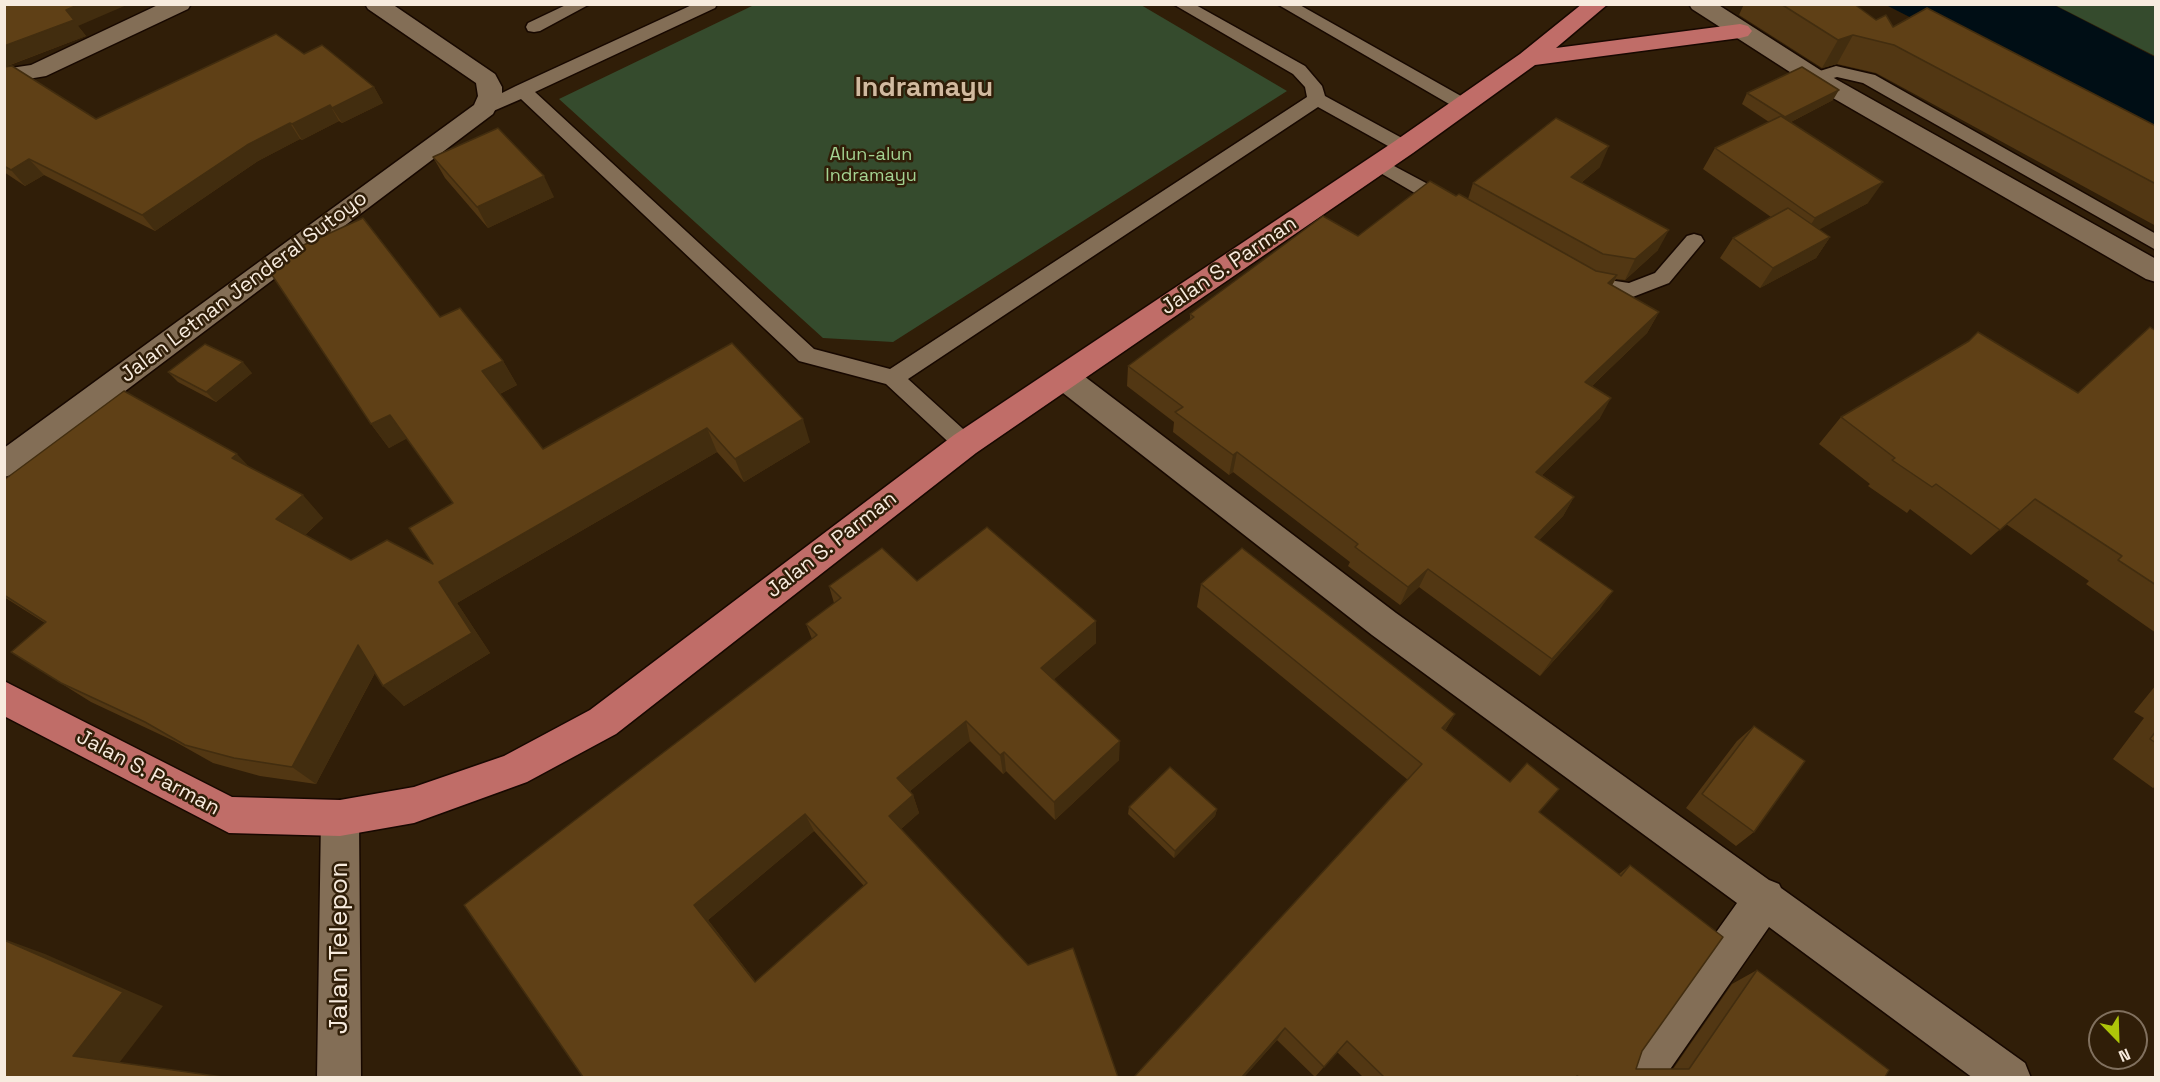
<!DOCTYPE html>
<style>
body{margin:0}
#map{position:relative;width:2160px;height:1082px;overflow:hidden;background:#301e08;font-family:"Space Grotesk",sans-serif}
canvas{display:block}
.frame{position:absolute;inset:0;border:6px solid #f7ebde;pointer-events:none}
.north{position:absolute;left:2088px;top:1010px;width:60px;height:60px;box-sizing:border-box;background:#301e08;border:2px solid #80705e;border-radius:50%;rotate:157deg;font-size:16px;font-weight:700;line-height:24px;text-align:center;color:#f7ebde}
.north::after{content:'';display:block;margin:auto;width:21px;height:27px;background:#aec509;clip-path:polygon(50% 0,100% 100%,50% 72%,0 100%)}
</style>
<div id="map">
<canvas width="2160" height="1082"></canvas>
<div class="frame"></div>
<div class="north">N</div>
</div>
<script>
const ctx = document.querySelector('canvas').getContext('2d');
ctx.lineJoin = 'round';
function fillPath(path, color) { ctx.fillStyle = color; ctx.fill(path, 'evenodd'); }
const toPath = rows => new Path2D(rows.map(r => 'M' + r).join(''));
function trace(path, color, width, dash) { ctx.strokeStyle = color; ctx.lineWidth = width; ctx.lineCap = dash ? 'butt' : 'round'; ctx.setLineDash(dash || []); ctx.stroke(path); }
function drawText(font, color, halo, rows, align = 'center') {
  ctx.font = font + ' "Space Grotesk",sans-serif'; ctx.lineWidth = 5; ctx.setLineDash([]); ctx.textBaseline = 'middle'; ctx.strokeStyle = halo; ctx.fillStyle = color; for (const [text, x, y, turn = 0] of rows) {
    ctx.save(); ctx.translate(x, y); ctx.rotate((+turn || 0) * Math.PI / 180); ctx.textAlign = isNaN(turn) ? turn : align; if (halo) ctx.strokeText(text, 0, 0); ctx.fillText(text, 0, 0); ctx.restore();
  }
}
fillPath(toPath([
 [2151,4,2155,7,2155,56,2055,5],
 [754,5,1141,5,1287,91,893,342,823,338,559,99]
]), '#354b2d');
fillPath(toPath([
 [1886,5,2054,5,2155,57,2155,142]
]), '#000e15');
const service = toPath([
 [568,4,590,4,540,31,534,32,528,31,526,27,528,23,568,4],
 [694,4,717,4,715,8,535,92,814,349,890,369,1307,97,1305,87,1293,74,1173,4,1194,4,1305,66,1322,86,1325,96,1411,143,1413,147,1411,151,1404,153,1397,151,1318,107,908,379,973,438,976,444,973,450,965,453,957,450,886,384,799,361,521,99,484,115,478,113,475,109,478,105,516,86,694,4],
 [1277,4,1298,4,1468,100,1471,104,1468,108,1462,110,1456,108,1277,4],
 [1836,66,1875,75,2156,234,2156,250,1863,83,1837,77,1816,83,1810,82,1807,78,1810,74,1836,66],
 [1379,158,1456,199,1459,204,1456,209,1449,210,1442,209,1372,168,1370,164,1372,160,1379,158],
 [1694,234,1701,236,1704,241,1669,283,1630,298,1588,291,1581,289,1578,284,1581,279,1588,277,1629,283,1655,273,1687,236,1694,234]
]);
const minor = toPath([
 [160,4,191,4,188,9,46,76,4,83,4,69,31,65,160,4],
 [365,4,392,4,495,74,502,87,502,96,493,114,15,474,4,477,4,448,474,105,478,96,476,83,368,9,365,4],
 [1689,4,1717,4,1825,73,2156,259,2156,282,2146,279,1807,83,1692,9,1689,4],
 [1065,367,1076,370,1396,613,1769,880,1779,884,1781,888,2025,1063,2031,1078,1973,1078,1769,927,1664,1078,1617,1078,1623,1063,1737,903,1372,635,1054,386,1050,378,1054,370,1065,367],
 [340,800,354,805,359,818,361,1078,317,1078,321,818,326,805,340,800]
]);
const primary = toPath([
 [1582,4,1608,4,1556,48,1740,24,1748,26,1752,31,1748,36,1740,38,1535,65,1413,153,976,453,616,734,527,782,414,823,340,836,229,833,4,716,4,681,232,797,340,800,414,787,504,756,590,710,954,435,1395,141,1520,54,1582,4]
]);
trace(service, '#170800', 3);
trace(minor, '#170800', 3);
trace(primary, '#170800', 3);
fillPath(service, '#836e56');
fillPath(minor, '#836e56');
fillPath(primary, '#c06d68');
fillPath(toPath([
 [4,4,78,26,86,36,5,67,96,119,304,54,374,87,383,103,342,123,339,121,302,140,300,139,258,161,155,231,44,175,25,186,4,172],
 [1744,4,1854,4,1876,20,1893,27,2156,126,2156,226,1876,73,1837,64,1822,68,1739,15],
 [1747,93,1833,100,1791,122,1868,203,1819,229,1830,237,1816,258,1760,288,1720,258,1733,238,1771,217,1703,169,1715,148,1769,122,1742,104],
 [433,157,554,197,488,228,445,178],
 [1600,167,1581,183,1658,250,1625,280,1616,279,1612,285,1659,312,1647,333,1592,386,1600,418,1542,475,1574,497,1563,516,1539,540,1600,609,1540,676,1419,587,1400,605,1348,566,1350,562,1233,472,1229,475,1173,432,1174,422,1127,386,1128,366,1190,320,1190,314,1358,236,1456,196,1468,199,1473,183],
 [440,317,503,361,517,385,500,394,543,449,732,343,810,442,744,482,717,452,457,603,490,653,404,706,375,673,316,784,260,776,213,763,174,741,91,702,11,652,45,623,4,597,4,480,250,467,323,518,305,535,351,560,433,564,453,503,407,438,389,448,371,424],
 [2156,331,2156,633,2086,584,2089,581,2006,524,1971,555,1910,509,1907,513,1868,486,1870,484,1819,444,1841,417,2078,393],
 [168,372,252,373,216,402,178,382],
 [917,581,1096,621,1096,643,1054,679,1119,760,1055,820,1006,771,1003,774,970,741,910,791,913,795,919,813,901,829,1118,1077,583,1077,812,639,806,624,834,603,829,586],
 [814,831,864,886,756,982,708,920],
 [1201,584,1455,714,1445,731,1539,812,1619,874,1630,865,1642,1051,1636,1069,1673,1069,1732,984,1757,970,1885,1077,1363,1077,1337,1052,1315,1077,1277,1040,1244,1077,1134,1077,1408,780,1197,607],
 [2156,685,2156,786,2153,788,2113,759,2144,718,2134,712],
 [1754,726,1754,832,1736,846,1686,808,1737,741],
 [1129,807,1217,809,1215,816,1174,858,1128,814]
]), '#523713');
fillPath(toPath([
 [80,4,129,4,78,26,86,36,4,67,4,46,66,10],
 [1853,35,1837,64,1822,68,1838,40],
 [374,87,383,103,342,123,332,108],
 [1839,90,1833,100,1779,128,1785,117],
 [330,105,339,121,302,140,292,124],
 [290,123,300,139,258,161,155,231,142,215,247,145],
 [1609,146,1600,167,1562,198,1571,177],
 [29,159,44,175,25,186,11,170],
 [544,176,554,197,488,228,477,207],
 [1883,182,1868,203,1802,239,1815,218],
 [1669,230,1658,250,1625,280,1635,259],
 [1830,237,1816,258,1760,288,1773,268],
 [1617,275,1607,296,1608,283],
 [1659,312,1647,333,1575,402,1585,382],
 [503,361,517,385,497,395,482,371],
 [243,362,252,373,216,402,206,392],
 [1611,398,1600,418,1526,491,1536,472],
 [390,415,408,438,389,448,371,424],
 [803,419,810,442,744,482,735,459],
 [707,428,717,452,457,603,490,653,404,706,383,686,439,582],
 [1237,452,1233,472,1229,475,1233,455],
 [237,454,259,477,232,458],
 [303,495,323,518,298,541,276,519],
 [1574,497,1563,516,1524,556,1535,537],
 [1428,569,1419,587,1400,605,1408,587],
 [1613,591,1600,609,1540,676,1552,659],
 [1096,621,1096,643,1043,689,1041,668],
 [358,645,379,665,316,784,292,767],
 [1455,714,1443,734,1442,728],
 [966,721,970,741,903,797,897,778],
 [1120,741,1119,760,1055,820,1054,802],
 [1004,752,1006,771,1003,774,1000,755],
 [913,795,919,813,895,834,889,816],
 [1217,809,1215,816,1174,858,1175,851],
 [805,814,814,831,708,920,766,995,755,982,694,905],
 [4,939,45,954,163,1006,116,1067,73,1056],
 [1285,1028,1277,1040,1244,1077,1242,1077]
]), '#422d0f');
const building = toPath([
 [4,4,80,4,66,10,74,20,4,46,4,4],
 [1781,4,1854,4,1876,20,1886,15,1893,27,1927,8,2156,126,2156,184,1894,45,1853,35,1838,40,1781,4],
 [276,34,304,54,322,45,374,87,332,108,330,105,292,124,290,123,247,145,142,215,29,159,11,170,4,166,4,67,12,66,96,119,276,34],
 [1802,67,1839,90,1785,117,1747,93,1802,67],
 [1781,116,1883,182,1815,218,1715,148,1781,116],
 [1556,118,1609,146,1571,177,1669,230,1635,259,1603,254,1473,183,1556,118],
 [498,128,544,176,477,207,433,157,498,128],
 [1430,181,1456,196,1459,194,1596,271,1617,275,1608,283,1659,312,1585,382,1611,398,1536,472,1574,497,1535,537,1613,591,1552,659,1428,569,1408,587,1355,547,1358,544,1237,452,1233,455,1175,412,1183,407,1128,366,1194,317,1190,314,1323,216,1358,236,1430,181],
 [1788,208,1830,237,1773,268,1733,238,1788,208],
 [363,218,440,317,460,308,503,361,482,371,543,449,732,343,803,419,735,459,707,428,439,582,472,633,383,686,358,645,292,767,234,758,185,745,145,722,61,683,11,652,46,622,4,595,4,480,124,391,237,454,232,458,303,495,276,519,351,560,387,540,433,564,409,528,453,503,390,415,371,424,264,263,363,218],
 [2150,327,2156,331,2156,585,2118,560,2122,556,2035,499,2000,530,1936,484,1932,487,1892,460,1895,458,1841,417,1969,341,1978,332,2078,393,2150,327],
 [205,344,243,362,206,392,168,372,205,344],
 [987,527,1096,621,1041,668,1120,741,1054,802,1004,752,1000,755,966,721,897,778,913,795,889,816,1028,965,1073,948,1118,1077,583,1077,464,905,817,635,806,624,841,598,829,586,882,548,917,581,987,527],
 [805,814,867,883,755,982,694,905,805,814],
 [1242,548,1455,714,1442,728,1510,782,1527,763,1559,789,1539,812,1621,876,1630,865,1723,937,1642,1051,1636,1069,1689,1069,1757,970,1889,1070,1885,1077,1579,1077,1577,1076,1576,1077,1384,1077,1347,1041,1324,1067,1285,1028,1242,1077,1134,1077,1422,764,1201,584,1242,548],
 [1754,726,1805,761,1754,832,1702,794,1754,726],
 [2156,731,2156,743,2150,739,2156,731],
 [1170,767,1217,809,1175,851,1129,807,1170,767],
 [4,940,123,992,73,1056,223,1077,4,1077,4,940]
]);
fillPath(building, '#5f4016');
trace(building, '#422d0f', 1.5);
drawText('18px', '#a4d392', '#301e08', [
 ["Alun-alun",871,155],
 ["Indramayu",871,176]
]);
drawText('21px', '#f7ebde', '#301e08', [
 ["Jalan S. Parman",1229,266,-34],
 ["Jalan Letnan Jenderal Sutoyo",244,287,-37],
 ["Jalan S. Parman",832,545,-38],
 ["Jalan S. Parman",148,773,28]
]);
drawText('26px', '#f7ebde', '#301e08', [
 ["Jalan Telepon",340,948,-90]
]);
drawText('bold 27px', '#d1baa0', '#301e08', [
 ["Indramayu",924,89]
]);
</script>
